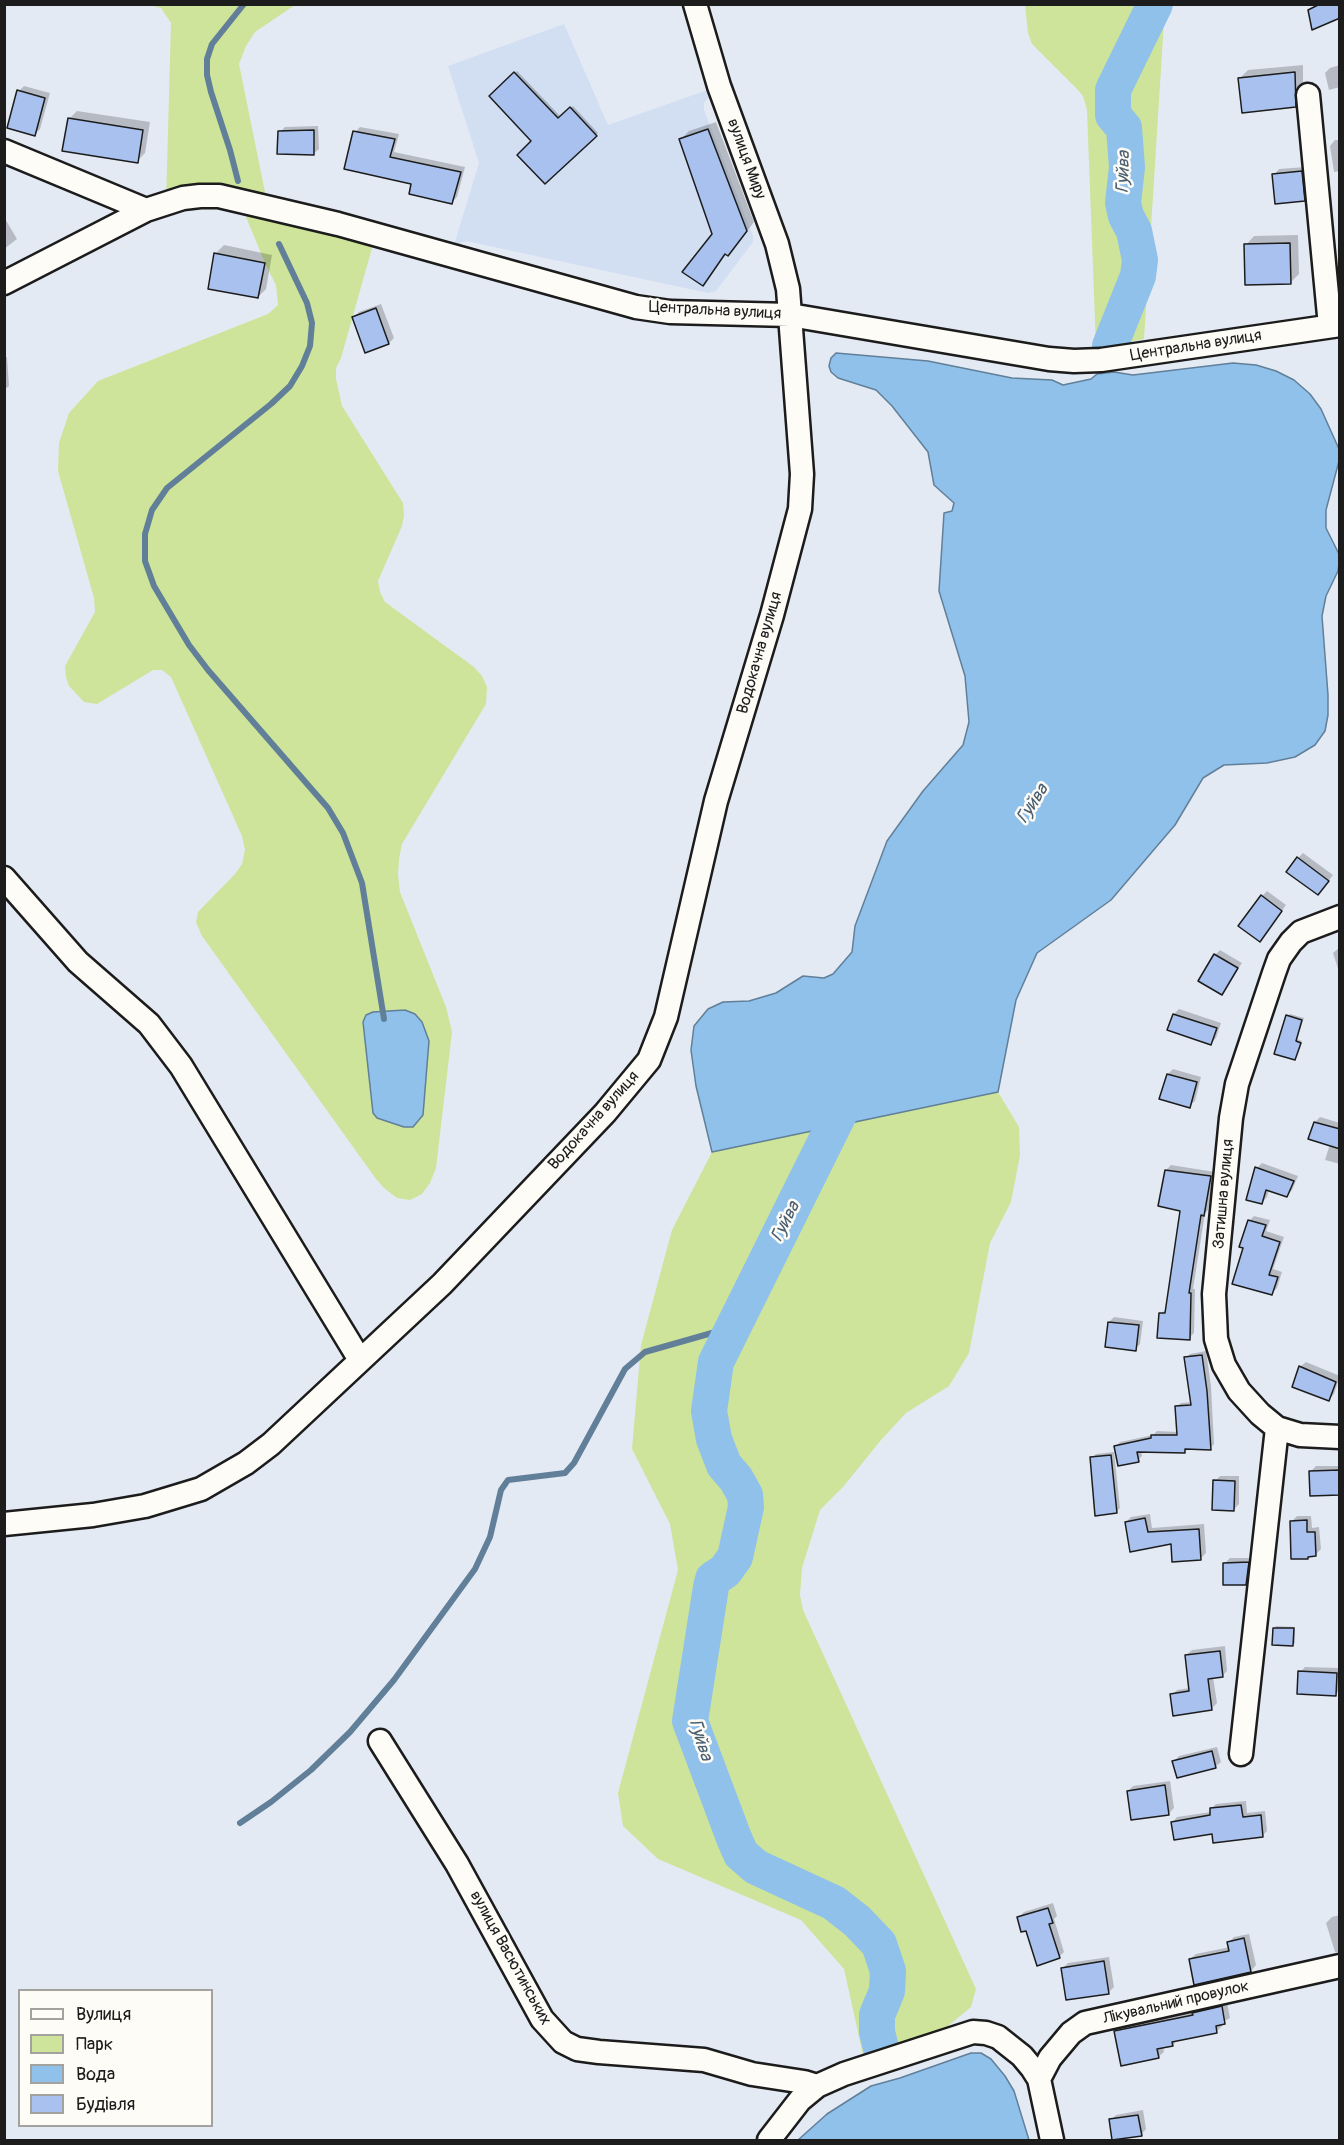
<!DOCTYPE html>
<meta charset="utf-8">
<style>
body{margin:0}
#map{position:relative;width:1344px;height:2145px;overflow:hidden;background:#e4eaf4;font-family:Pangolin,sans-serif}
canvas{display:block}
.frame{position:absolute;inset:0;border:6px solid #1c1c1c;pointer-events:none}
.legend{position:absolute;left:18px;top:1989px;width:195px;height:138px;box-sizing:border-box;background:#fdfcf7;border:2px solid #a3a29f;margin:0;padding:8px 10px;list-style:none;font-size:18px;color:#1c1c1c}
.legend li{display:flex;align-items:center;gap:12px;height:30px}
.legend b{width:30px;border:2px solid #a3a29f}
</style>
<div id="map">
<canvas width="1344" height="2145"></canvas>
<div class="frame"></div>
<ul class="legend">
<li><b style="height:8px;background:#fdfcf7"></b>Вулиця</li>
<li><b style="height:16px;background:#cee49a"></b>Парк</li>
<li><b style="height:16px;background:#8fc1eb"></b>Вода</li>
<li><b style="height:16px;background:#a8c1ee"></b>Будівля</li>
</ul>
</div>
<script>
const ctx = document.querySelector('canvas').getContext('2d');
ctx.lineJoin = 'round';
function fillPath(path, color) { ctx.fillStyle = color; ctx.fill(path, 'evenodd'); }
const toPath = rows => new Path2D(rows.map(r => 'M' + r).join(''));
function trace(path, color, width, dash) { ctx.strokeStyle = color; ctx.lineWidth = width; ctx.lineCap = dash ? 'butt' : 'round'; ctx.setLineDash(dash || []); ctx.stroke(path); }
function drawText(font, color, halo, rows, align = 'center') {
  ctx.font = font + ' Pangolin,sans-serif'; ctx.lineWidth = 5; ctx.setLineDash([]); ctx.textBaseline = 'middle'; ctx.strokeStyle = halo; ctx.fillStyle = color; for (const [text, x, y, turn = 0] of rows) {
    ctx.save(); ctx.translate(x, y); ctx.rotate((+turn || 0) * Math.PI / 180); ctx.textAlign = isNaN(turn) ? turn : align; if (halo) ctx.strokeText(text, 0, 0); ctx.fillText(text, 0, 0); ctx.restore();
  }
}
fillPath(toPath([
 [564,24,608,125,719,86,704,103,704,110,753,236,753,242,716,291,708,293,466,241,462,242,451,255,479,163,448,66]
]), '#d2def2');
fillPath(toPath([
 [149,5,295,5,255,32,246,46,239,64,268,207,376,234,341,358,336,368,336,379,342,406,403,503,404,515,402,526,378,581,380,592,385,602,474,667,482,676,487,687,486,704,402,844,399,859,398,875,400,892,446,1007,452,1032,436,1168,430,1183,422,1194,410,1200,397,1198,384,1188,376,1179,202,936,196,922,198,912,235,874,242,864,245,850,242,836,171,677,162,670,153,670,97,704,84,702,69,686,66,677,65,666,95,612,94,598,58,471,59,443,69,413,98,381,268,314,278,305,276,285,265,263,239,200,166,202,171,23,161,8],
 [1025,5,1165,5,1144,339,1096,348,1087,110,1083,96,1077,89,1032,44,1028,33],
 [998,1092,1019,1127,1020,1155,1011,1202,990,1243,969,1353,949,1386,906,1413,881,1440,843,1487,820,1510,802,1568,800,1595,803,1610,976,1989,971,2007,937,2035,868,2058,863,2055,844,1969,801,1920,658,1859,623,1826,618,1793,678,1570,670,1524,632,1449,641,1345,672,1230,712,1152]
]), '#cee49a');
const water = toPath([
 [836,353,928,361,1012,378,1052,380,1063,385,1091,379,1097,374,1114,372,1133,375,1233,363,1256,365,1276,371,1294,380,1310,394,1321,409,1339,449,1339,461,1326,510,1326,528,1340,556,1338,571,1326,596,1322,616,1328,695,1328,715,1325,731,1315,745,1295,757,1267,763,1224,765,1203,778,1175,825,1111,900,1037,953,1016,1000,998,1092,712,1152,696,1086,691,1050,694,1026,708,1009,723,1002,749,1001,776,993,803,976,824,978,833,974,852,952,855,926,887,841,923,791,963,745,969,722,965,676,939,591,944,513,952,511,954,503,934,485,928,452,892,406,876,390,838,378,831,372,829,366,831,358,836,353],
 [405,1010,415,1014,422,1022,429,1041,423,1115,413,1127,404,1127,377,1118,373,1113,363,1022,366,1015,373,1012,405,1010],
 [971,2053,981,2053,991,2059,1005,2076,1014,2091,1029,2140,798,2140,827,2114,871,2086,900,2078,971,2053]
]);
fillPath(water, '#8fc1eb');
trace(water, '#617f98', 1.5);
fillPath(toPath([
 [1303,65,1303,98,1295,106,1240,78,1248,70],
 [1340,65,1340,87,1329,90,1325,73,1330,68],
 [517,71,561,117,573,106,598,133,545,182,533,141,491,96],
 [24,86,50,93,40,129,35,134,19,91],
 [77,111,150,122,145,153,137,161,69,119],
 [716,122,754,222,735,247,728,254,726,253,710,277,703,284,714,234,681,139,689,131],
 [318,126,319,149,313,154,280,132,285,127],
 [360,127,399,134,394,152,465,167,457,197,452,202,413,183,355,132],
 [1335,140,1340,140,1340,171,1334,172,1330,146],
 [1306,167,1309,195,1304,200,1274,175,1279,169],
 [4,217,17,239,4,249],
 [1298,235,1299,274,1291,282,1246,245,1254,236],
 [224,245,272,255,266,289,258,297,215,254],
 [381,304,394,338,389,343,354,317,359,312],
 [4,357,7,357,9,386,4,390],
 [1303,853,1333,875,1323,888,1298,858],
 [1267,891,1286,905,1265,935,1262,896],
 [1340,947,1340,975,1333,953],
 [1220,950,1242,963,1222,993,1215,955],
 [1179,1009,1221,1023,1216,1038,1211,1043,1174,1014],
 [1290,1014,1304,1018,1297,1039,1302,1041,1295,1059,1288,1016],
 [1173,1069,1201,1077,1195,1101,1189,1106,1168,1074],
 [1320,1117,1340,1123,1340,1164,1325,1160,1330,1144,1315,1122],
 [1262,1163,1298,1176,1292,1190,1287,1196,1269,1190,1267,1197,1262,1203,1257,1168],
 [1171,1165,1215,1172,1208,1210,1205,1213,1193,1289,1195,1289,1194,1333,1189,1338,1160,1314,1167,1309,1182,1210,1166,1170],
 [1254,1216,1270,1220,1266,1231,1284,1237,1273,1269,1282,1272,1277,1288,1271,1294,1244,1247,1249,1221],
 [1114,1317,1143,1321,1140,1344,1135,1349,1109,1322],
 [1206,1351,1211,1386,1214,1444,1210,1448,1189,1448,1185,1451,1141,1450,1142,1456,1138,1460,1116,1446,1120,1442,1153,1435,1157,1431,1178,1432,1176,1407,1181,1403,1192,1402,1186,1358,1190,1354],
 [1306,1362,1340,1376,1334,1394,1329,1399,1300,1367],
 [1114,1452,1120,1508,1117,1511,1092,1458,1096,1454],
 [1316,1466,1340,1466,1340,1494,1311,1471],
 [1220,1476,1239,1476,1239,1504,1233,1510,1215,1481],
 [1150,1514,1152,1528,1204,1524,1206,1553,1201,1558,1172,1542,1131,1550,1126,1522,1131,1517],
 [1297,1516,1311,1516,1312,1528,1319,1527,1321,1549,1316,1554,1292,1521],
 [1230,1558,1253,1558,1251,1578,1245,1583,1224,1564],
 [1276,1626,1295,1627,1295,1643,1293,1645,1274,1628],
 [1225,1646,1227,1671,1222,1676,1213,1677,1217,1703,1212,1708,1172,1695,1177,1690,1190,1688,1186,1655,1192,1650],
 [1305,1667,1340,1668,1340,1690,1335,1694,1300,1672],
 [1217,1747,1221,1762,1215,1767,1174,1761,1179,1756],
 [1170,1781,1174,1808,1168,1814,1128,1791,1133,1786],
 [1246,1801,1247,1813,1265,1811,1267,1831,1262,1836,1214,1832,1173,1822,1177,1817,1211,1812,1211,1809,1216,1804],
 [1053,1903,1057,1916,1054,1919,1064,1952,1059,1957,1027,1929,1018,1918,1024,1912],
 [1340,1915,1340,1952,1335,1952,1326,1923,1332,1917],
 [1249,1934,1256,1965,1251,1971,1190,1959,1196,1954,1230,1947,1229,1942,1234,1937],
 [1109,1957,1114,1987,1108,1993,1063,1968,1068,1963],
 [1227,2002,1230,2018,1221,2023,1222,2026,1217,2031,1178,2039,1173,2045,1163,2047,1164,2052,1158,2057,1115,2031,1121,2026,1196,2011,1199,2008],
 [1143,2110,1146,2129,1141,2135,1111,2120,1116,2115]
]), '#0003');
trace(toPath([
 [238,181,230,150,211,92,207,75,207,59,212,44,244,4],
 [279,244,307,303,312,323,310,346,302,366,290,386,271,404,167,488,152,510,145,534,145,561,154,586,189,645,208,670,328,808,343,833,362,883,384,1019],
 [240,1823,271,1802,311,1770,350,1732,394,1680,475,1569,490,1537,501,1490,508,1480,565,1473,574,1463,625,1369,645,1352,733,1327]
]), '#617f98', 6);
trace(toPath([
 [1110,346,1138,276,1140,260,1134,231,1126,216,1123,203,1127,167,1124,128,1113,115,1113,90,1155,4],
 [854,1084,716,1362,709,1411,714,1439,724,1465,736,1479,745,1495,746,1507,735,1557,725,1571,713,1579,711,1587,690,1721,734,1838,741,1854,756,1867,834,1903,857,1921,879,1944,888,1971,887,1991,877,2015,877,2032,881,2048]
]), '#8fc1eb', 36);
const building = toPath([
 [1320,4,1340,4,1340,18,1312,30,1308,10,1320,4],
 [514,72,558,118,570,107,597,136,545,184,517,155,531,141,489,96,514,72],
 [1295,72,1296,107,1242,113,1238,78,1295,72],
 [17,90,45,98,35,136,7,128,17,90],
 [68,118,143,130,138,163,62,151,68,118],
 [708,129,747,231,728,256,725,254,703,286,682,272,712,234,679,139,708,129],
 [314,130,314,155,277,154,278,131,314,130],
 [353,131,395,139,390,157,461,172,452,204,409,194,411,184,344,169,353,131],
 [1302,171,1305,201,1275,204,1272,174,1302,171],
 [1290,243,1291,284,1245,285,1244,244,1290,243],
 [214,253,265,263,258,298,208,289,214,253],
 [376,308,389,344,365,353,352,317,376,308],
 [1297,857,1329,881,1318,895,1286,872,1297,857],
 [1261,895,1282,911,1260,942,1238,926,1261,895],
 [1214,954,1238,968,1222,995,1198,981,1214,954],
 [1173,1014,1217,1028,1211,1045,1167,1030,1173,1014],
 [1286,1015,1302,1020,1296,1041,1301,1043,1295,1060,1274,1054,1286,1015],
 [1167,1074,1197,1082,1190,1108,1159,1099,1167,1074],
 [1314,1122,1340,1129,1340,1149,1308,1139,1314,1122],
 [1255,1167,1294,1181,1287,1197,1266,1190,1262,1204,1246,1200,1255,1167],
 [1165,1170,1211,1176,1204,1216,1201,1215,1189,1293,1191,1293,1190,1340,1157,1338,1159,1313,1165,1313,1180,1211,1158,1206,1165,1170],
 [1248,1220,1266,1225,1262,1236,1280,1242,1269,1275,1278,1277,1272,1295,1232,1284,1243,1248,1239,1247,1248,1220],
 [1108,1322,1139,1325,1136,1351,1105,1347,1108,1322],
 [1202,1355,1207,1391,1211,1450,1185,1449,1185,1453,1137,1452,1139,1462,1118,1466,1114,1446,1151,1438,1151,1435,1177,1435,1175,1406,1191,1405,1184,1357,1202,1355],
 [1299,1366,1336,1382,1329,1401,1292,1387,1299,1366],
 [1111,1455,1117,1513,1095,1516,1090,1457,1111,1455],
 [1340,1470,1340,1495,1310,1496,1309,1471,1340,1470],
 [1213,1480,1235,1481,1234,1511,1212,1510,1213,1480],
 [1145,1518,1148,1532,1199,1529,1201,1560,1172,1562,1171,1544,1130,1552,1125,1522,1145,1518],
 [1307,1520,1307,1532,1315,1532,1316,1556,1308,1557,1308,1559,1291,1559,1290,1521,1307,1520],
 [1249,1562,1246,1585,1223,1585,1223,1563,1249,1562],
 [1273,1628,1294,1628,1293,1646,1272,1645,1273,1628],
 [1220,1651,1223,1677,1208,1679,1212,1710,1173,1716,1170,1694,1189,1691,1185,1655,1220,1651],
 [1298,1671,1337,1673,1336,1696,1297,1694,1298,1671],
 [1212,1751,1216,1768,1177,1778,1172,1761,1212,1751],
 [1165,1785,1169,1815,1131,1820,1127,1791,1165,1785],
 [1241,1805,1243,1817,1261,1815,1263,1837,1213,1843,1212,1834,1174,1840,1171,1822,1210,1815,1210,1808,1241,1805],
 [1048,1908,1053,1923,1049,1924,1060,1958,1037,1966,1026,1931,1021,1932,1017,1917,1048,1908],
 [1244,1938,1251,1972,1194,1985,1189,1959,1229,1951,1227,1942,1244,1938],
 [1104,1961,1109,1994,1066,2000,1061,1968,1104,1961],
 [1222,2006,1225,2024,1216,2026,1217,2033,1172,2042,1173,2046,1157,2049,1159,2058,1121,2066,1114,2031,1193,2015,1192,2013,1222,2006],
 [1138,2115,1142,2136,1112,2140,1109,2119,1138,2115]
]);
fillPath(building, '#a8c1ee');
trace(building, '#1c1c1c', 1.5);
const minor = toPath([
 [1308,95,1330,326],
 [4,151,146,210],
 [4,283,146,210,183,198,200,196,219,196,338,224,636,307,670,312,790,315,1049,359,1074,361,1101,360,1340,325],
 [4,878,78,962,149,1024,181,1066,360,1360],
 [1340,917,1301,932,1291,942,1279,959,1274,973,1237,1084,1231,1118,1214,1294,1216,1339,1224,1365,1239,1391,1260,1414,1277,1428,1300,1435,1340,1437],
 [4,1524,93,1515,145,1506,201,1489,246,1463,271,1444,442,1284,605,1113,649,1060,666,1017,716,801,772,615,800,509,802,474,788,289,777,244,719,86,695,4],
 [380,1741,457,1864,542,2019,563,2042,577,2049,599,2052,704,2060,752,2074,804,2082,817,2086],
 [1241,1754,1277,1428],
 [1039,2079,1050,2058,1071,2033,1085,2023,1340,1966],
 [769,2140,800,2100,817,2086,844,2074,973,2032,986,2033,998,2037,1022,2056,1032,2068,1039,2079,1052,2140]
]);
trace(minor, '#1c1c1c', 27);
trace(minor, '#fdfcf7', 22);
drawText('16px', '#1c1c1c', '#fdfcf7', [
 ["вулиця Миру",746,159,70],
 ["Центральна вулиця",715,311,3],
 ["Центральна вулиця",1196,346,-9],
 ["Водокачна вулиця",760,653,-74],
 ["Водокачна вулиця",594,1121,-48],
 ["Затишна вулиця",1224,1194,-85],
 ["вулиця Васютинських",510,1958,61],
 ["Лікувальний провулок",1176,2003,-13]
]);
drawText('italic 18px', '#4a5e6f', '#fdfcf7', [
 ["Гуйва",1124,172,-88],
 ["Гуйва",1033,804,-57],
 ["Гуйва",786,1222,-63],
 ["Гуйва",700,1740,73]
]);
</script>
